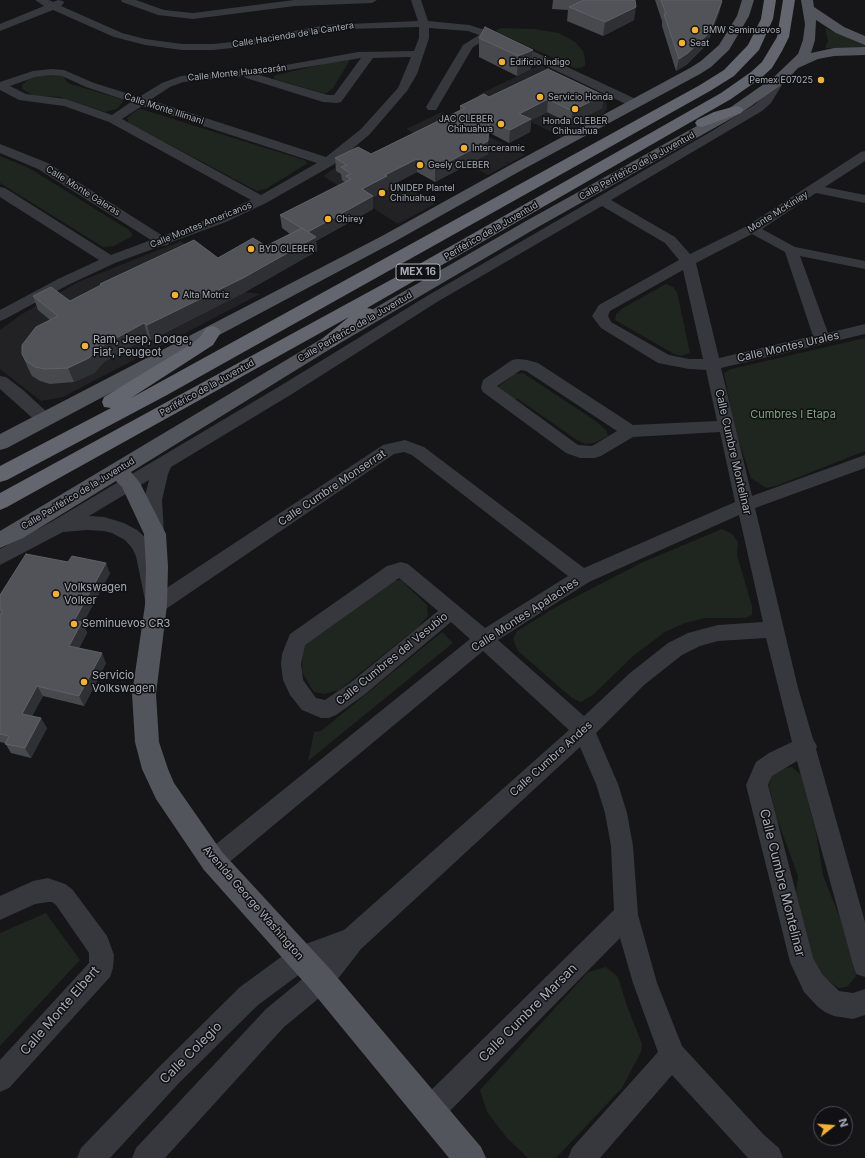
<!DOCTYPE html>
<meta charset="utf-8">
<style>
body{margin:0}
#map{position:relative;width:865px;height:1158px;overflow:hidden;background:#161618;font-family:Inter,sans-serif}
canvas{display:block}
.north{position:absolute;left:813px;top:1106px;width:40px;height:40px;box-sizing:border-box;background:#111113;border:1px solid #4d4f55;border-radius:50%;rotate:73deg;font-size:11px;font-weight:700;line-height:16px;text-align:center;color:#a8adb8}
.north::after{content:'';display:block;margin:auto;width:14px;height:18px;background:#f2b134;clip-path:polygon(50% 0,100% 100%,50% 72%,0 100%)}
</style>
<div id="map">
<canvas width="865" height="1158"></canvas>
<div class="north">N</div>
</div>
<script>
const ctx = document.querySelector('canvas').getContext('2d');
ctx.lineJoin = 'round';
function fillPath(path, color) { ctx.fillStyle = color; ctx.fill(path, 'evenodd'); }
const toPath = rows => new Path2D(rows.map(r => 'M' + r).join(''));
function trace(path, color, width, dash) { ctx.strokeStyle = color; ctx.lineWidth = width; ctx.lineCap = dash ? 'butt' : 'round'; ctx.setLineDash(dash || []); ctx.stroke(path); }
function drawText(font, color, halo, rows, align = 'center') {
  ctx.font = font + ' Inter,sans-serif'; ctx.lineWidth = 3; ctx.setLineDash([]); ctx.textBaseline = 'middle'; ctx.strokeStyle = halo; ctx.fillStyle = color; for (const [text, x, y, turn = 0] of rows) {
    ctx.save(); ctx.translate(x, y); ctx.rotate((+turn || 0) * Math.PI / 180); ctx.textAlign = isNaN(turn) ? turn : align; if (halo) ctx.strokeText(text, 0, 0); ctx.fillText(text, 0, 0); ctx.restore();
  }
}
fillPath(toPath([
 [540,65,602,96,606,100,607,109,604,113,561,137,478,95],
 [442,112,525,155,488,175,406,129],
 [353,156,435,204,398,224,323,176],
 [181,241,245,292,260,294,63,397,41,401,0,369,0,330,22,314,78,282]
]), '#222225');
fillPath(toPath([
 [501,28,534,29,559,33,575,42,583,51,585,59,585,66,580,68,575,68,497,32,496,30],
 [825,28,865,44,865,48,825,48,828,41],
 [349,60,349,62,333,88,327,93,323,93,274,79,274,76,277,75,327,63],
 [45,73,63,76,68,83,74,85,121,99,123,101,122,103,117,109,105,112,60,97,35,96,22,89,22,85,30,78],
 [141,109,304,160,307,162,306,164,266,189,257,191,129,123,127,118,137,110],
 [0,156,29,168,129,230,132,234,131,237,114,246,103,247,0,183],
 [404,186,427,199,418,204,396,190],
 [666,284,673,287,677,292,690,353,681,356,674,354,615,320,616,314,623,308],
 [865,338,865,451,776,486,766,488,751,478,735,429,724,373,731,369],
 [523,373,597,422,606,430,608,436,594,443,585,444,577,440,518,399,508,399,501,394,498,387,514,374],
 [722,529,732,534,738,542,737,555,752,606,752,615,745,618,705,618,685,623,665,632,633,656,594,694,581,702,572,698,518,651,513,639,517,631,556,607,643,562],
 [401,580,427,605,428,616,418,627,339,690,324,694,314,692,302,672,303,645,386,582],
 [442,632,453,643,308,761,314,732,321,731],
 [792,767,801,775,816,832,823,875,841,921,856,976,847,987,838,988,821,974,804,950,795,901,798,876,776,816,769,786,772,775,782,769],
 [46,913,80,960,0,1046,0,933],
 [606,967,618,977,627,1006,642,1044,641,1052,622,1088,556,1158,528,1158,507,1138,487,1112,480,1090,588,972]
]), '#1e261f');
fillPath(toPath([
 [35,0,49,0,53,2,58,0,63,1,64,3,61,6,122,33,145,39,182,44,213,44,242,41,326,25,418,21,411,0,421,0,428,21,469,25,492,32,638,100,640,103,638,106,634,107,630,106,488,38,473,47,436,110,428,110,426,107,463,45,479,35,468,31,429,28,429,38,417,74,407,91,369,135,333,165,266,203,226,222,169,243,168,245,161,246,115,263,68,285,5,319,0,321,0,310,58,279,99,260,0,197,0,187,5,188,111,255,151,240,38,169,0,153,0,144,48,163,163,236,216,216,251,200,109,122,64,106,19,100,0,90,0,82,33,71,51,69,64,70,94,83,139,97,162,83,181,76,275,67,358,52,414,51,419,38,419,27,349,29,326,31,242,47,213,50,182,50,145,45,114,37,53,10,0,31,0,24,44,6,35,0],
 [411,57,398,88,361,129,326,157,150,100,170,87,183,82,244,76,246,78,323,102,337,103,341,102,373,58,411,57],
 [361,58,334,95,328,95,259,75,361,58],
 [51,75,62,76,86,87,131,102,112,115,66,99,26,94,10,86,35,77,51,75],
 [142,106,317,163,261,195,122,119,142,106],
 [121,0,136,0,164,10,193,13,294,0,377,0,372,3,295,6,193,19,158,15,122,2,121,0],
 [779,77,783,78,785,80,771,103,762,111,611,200,675,237,690,254,747,226,861,152,865,151,865,161,825,187,865,195,865,203,816,193,762,229,795,247,865,261,865,269,800,256,828,333,865,324,865,334,721,368,752,496,865,455,865,468,755,508,798,688,813,739,817,746,816,749,865,922,865,977,856,974,853,965,797,761,772,776,768,785,813,958,822,974,839,991,853,993,865,989,865,1015,853,1019,834,1016,825,1012,818,1007,804,992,790,962,746,785,756,762,769,753,792,742,766,638,718,641,700,646,682,655,644,685,596,733,618,784,627,813,633,846,638,915,657,983,682,1046,764,1135,779,1148,783,1158,748,1158,672,1075,600,1158,568,1158,572,1148,658,1052,633,983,620,938,440,1121,430,1124,420,1121,417,1111,420,1101,614,910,611,846,605,813,596,784,580,747,361,949,330,989,284,1027,165,1158,132,1158,136,1148,266,1009,312,971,317,964,308,968,258,1005,179,1083,110,1158,77,1158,81,1148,161,1065,240,987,292,949,344,930,569,730,483,651,221,869,213,872,205,869,201,861,205,853,470,639,451,622,364,695,336,715,329,718,321,718,302,710,290,695,283,680,281,664,282,654,290,634,387,566,401,562,408,564,485,628,568,576,412,455,404,452,394,454,163,611,156,613,149,611,146,605,136,556,132,548,125,540,112,533,104,531,87,530,63,532,0,565,0,549,51,522,280,386,427,296,712,131,754,105,762,98,775,78,779,77],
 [602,206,665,243,679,260,599,305,592,316,601,328,658,363,689,369,706,370,717,421,633,425,538,363,527,360,518,359,512,360,483,380,481,388,483,392,566,453,580,458,595,458,601,456,633,437,720,432,735,502,584,568,424,447,405,440,383,445,162,591,154,556,147,539,137,530,124,523,104,517,89,516,149,480,144,500,146,534,149,539,155,541,161,539,164,534,162,500,168,474,171,467,292,394,437,302,602,206],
 [752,234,785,252,813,336,719,358,696,263,752,234],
 [683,270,703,359,689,359,669,355,611,322,608,316,610,311,683,270],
 [521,370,526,371,617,431,592,446,578,445,497,386,521,370],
 [739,515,763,622,718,625,688,633,668,643,630,673,584,716,498,640,589,582,739,515],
 [399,578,438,611,350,683,325,700,316,698,303,680,301,664,305,645,399,578],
 [0,376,6,377,23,390,50,415,52,419,50,423,44,425,38,423,0,389,0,376],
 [48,878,65,884,72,889,107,936,114,955,113,968,110,977,9,1088,0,1092,0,1060,89,963,89,953,56,905,52,902,48,902,35,904,0,920,0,896,33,881,48,878]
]), '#37383d');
fillPath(toPath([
 [742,0,754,0,749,16,729,50,711,67,700,74,522,170,394,242,7,448,0,450,0,434,382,236,512,164,690,68,701,61,719,45,737,16,742,0],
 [801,0,813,0,814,7,844,27,865,36,865,45,836,33,816,20,815,40,811,53,834,48,865,47,865,55,834,56,818,59,798,68,784,83,741,113,538,227,335,346,131,472,140,483,166,534,168,567,167,605,156,694,159,742,168,769,174,783,222,852,331,970,481,1147,486,1158,449,1158,311,990,204,870,156,799,142,769,135,742,132,694,145,605,146,567,144,534,122,487,116,481,23,538,0,548,0,531,323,338,526,221,731,107,774,77,798,54,803,40,805,24,801,0]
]), '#53555c');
fillPath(toPath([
 [764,0,776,0,773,19,759,50,734,76,710,91,167,395,7,480,0,482,0,466,111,408,104,407,102,402,104,397,193,343,200,337,206,328,212,326,218,328,221,332,213,345,131,398,700,85,724,70,748,45,761,19,764,0],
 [783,0,795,0,789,37,782,51,772,68,761,78,731,99,367,308,372,309,375,313,372,317,335,346,329,348,323,346,320,342,323,338,349,317,7,507,0,510,0,493,407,271,721,93,751,72,762,62,777,37,783,0],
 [736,106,741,107,743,110,741,113,702,127,697,126,695,123,697,120,714,112,736,106]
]), '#63666e');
fillPath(toPath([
 [553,0,635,0,634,20,603,36,567,21,568,10,552,9],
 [655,0,721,0,722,1,719,13,707,44,686,65,676,71,662,26,662,21],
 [479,38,533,50,531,69,517,76,479,57],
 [603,95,602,108,571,124,547,112,531,120,530,132,509,143,488,132,488,154,435,182,417,172,388,187,388,189,373,197,373,209,316,241,317,251,245,292,151,340,148,337,105,361,94,373,74,382,50,384,40,381,32,376,28,368,22,354,50,320,38,310,33,296,70,301,101,285,100,284,218,258,266,246,290,234,282,228,280,215,345,182,342,180,341,174,336,171,335,158,371,154,460,110,460,106,489,97],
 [110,573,83,623,87,633,79,648,106,663,84,706,43,696,32,716,47,728,31,758,11,753,5,743,0,742,0,595]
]), '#47494d');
fillPath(toPath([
 [722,1,719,13,707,44,686,65,676,71,679,59],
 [636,7,634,20,603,36,605,22],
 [533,50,531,69,517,76,518,56],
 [603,95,602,108,571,124,572,111],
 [548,99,547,112,531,120,530,132,509,143,510,130,519,114],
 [488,141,488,154,435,182,435,169],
 [417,159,417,172,388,187,388,189,373,197,373,209,316,241,317,251,245,292,151,340,147,325,307,232,362,189,385,175],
 [144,323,148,337,105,361,94,373,74,382,68,368,100,347],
 [106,563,110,573,83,623,87,633,75,656,69,646,74,621],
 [102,653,106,663,84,706,79,696],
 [37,686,43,696,28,723,22,714],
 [41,718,47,728,31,758,25,748]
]), '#2f3033');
const building = toPath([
 [584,0,635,0,636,7,605,22,569,7,584,0],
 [661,0,721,0,722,1,710,32,688,53,679,59,664,14,666,14,661,0],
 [485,27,533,50,518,56,479,38,485,27],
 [548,69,603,95,572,111,548,99,519,114,531,119,510,130,489,119,488,141,435,169,417,159,385,175,387,176,362,189,373,196,308,232,280,215,351,179,346,176,351,174,341,167,347,165,335,158,358,147,371,154,465,108,460,106,484,94,489,97,548,69],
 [302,228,316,237,243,278,147,325,144,323,100,347,89,358,68,368,45,369,35,367,26,361,22,354,22,345,36,327,58,316,33,296,51,287,70,301,101,285,100,284,194,240,218,258,253,238,266,246,302,228],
 [26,554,68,562,72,556,106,563,74,621,82,622,69,646,102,653,79,696,37,686,22,714,41,718,25,748,5,744,9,736,0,734,0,616,3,610,0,610,0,595,26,554]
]);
fillPath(building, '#525359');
trace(building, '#5f6168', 1);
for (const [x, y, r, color] of [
 [695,30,4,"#f2b134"],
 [682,43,4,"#f2b134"],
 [502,62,4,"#f2b134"],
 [821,80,4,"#f2b134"],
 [540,97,4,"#f2b134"],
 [575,109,4,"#f2b134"],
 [501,124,4,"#f2b134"],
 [464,148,4,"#f2b134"],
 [420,165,4,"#f2b134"],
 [382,193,4,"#f2b134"],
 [328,219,4,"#f2b134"],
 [251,249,4,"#f2b134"],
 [175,295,4,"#f2b134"],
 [85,346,4,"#f2b134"],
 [56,594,4,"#f2b134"],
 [74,624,4,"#f2b134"],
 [84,682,4,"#f2b134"]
]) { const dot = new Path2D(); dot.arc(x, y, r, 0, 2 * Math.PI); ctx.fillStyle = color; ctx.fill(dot); trace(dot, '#111113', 1.5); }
drawText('9px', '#a8adb8', '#111113', [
 ["BMW Seminuevos",703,30],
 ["Seat",690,43],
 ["Edificio Índigo",510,62],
 ["Pemex E07025",813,80,"right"],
 ["Servicio Honda",548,97],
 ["JAC CLEBER",493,119,"right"],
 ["Chihuahua",493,129,"right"],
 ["Honda CLEBER",575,121,"center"],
 ["Chihuahua",575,131,"center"],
 ["Interceramic",472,148],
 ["Geely CLEBER",428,165],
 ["UNIDEP Plantel",390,188],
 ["Chihuahua",390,198],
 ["Chirey",336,219],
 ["BYD CLEBER",259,249],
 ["Alta Motriz",183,295]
], 'left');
drawText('9px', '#a8adb8', '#111113', [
 ["Calle Hacienda de la Cantera",293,35,-9],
 ["Calle Monte Huascarán",237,73,-6],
 ["Calle Monte Illimani",164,109,18],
 ["Calle Periférico de la Juventud",637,166,-29],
 ["Calle Monte Galeras",83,191,32],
 ["Monte McKinley",778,212,-32],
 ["Calle Montes Americanos",201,225,-22],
 ["Periférico de la Juventud",491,231,-30],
 ["Calle Periférico de la Juventud",355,327,-30],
 ["Periférico de la Juventud",207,388,-29],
 ["Calle Periférico de la Juventud",78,494,-31]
]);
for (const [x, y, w] of [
 [418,272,44]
]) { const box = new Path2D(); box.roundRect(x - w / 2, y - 8, w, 16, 3); ctx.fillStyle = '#111113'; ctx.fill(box); trace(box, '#a8adb8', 1); }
drawText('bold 10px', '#a8adb8', null, [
 ["MEX 16",418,272]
]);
drawText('11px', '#a8adb8', '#111113', [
 ["Ram, Jeep, Dodge,",93,340],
 ["Fiat, Peugeot",93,353],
 ["Volkswagen",64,588],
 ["Volker",64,601],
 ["Seminuevos CR3",82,624],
 ["Servicio",92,676],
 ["Volkswagen",92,689]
], 'left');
drawText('11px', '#a8adb8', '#111113', [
 ["Calle Montes Urales",788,347,-13],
 ["Calle Cumbre Montelinar",733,452,77],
 ["Calle Cumbre Monserrat",332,488,-34],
 ["Calle Montes Apalaches",525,615,-33],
 ["Calle Cumbres del Vesubio",392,659,-39],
 ["Calle Cumbre Andes",551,759,-42],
 ["Avenida George Washington",253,903,49]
]);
drawText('11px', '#7fa381', '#111113', [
 ["Cumbres I Etapa",793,415]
]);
drawText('13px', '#a8adb8', '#111113', [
 ["Calle Cumbre Montelinar",782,883,76],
 ["Calle Monte Elbert",60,1011,-49],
 ["Calle Cumbre Marsan",528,1013,-45],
 ["Calle Colegio",191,1053,-45]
]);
</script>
